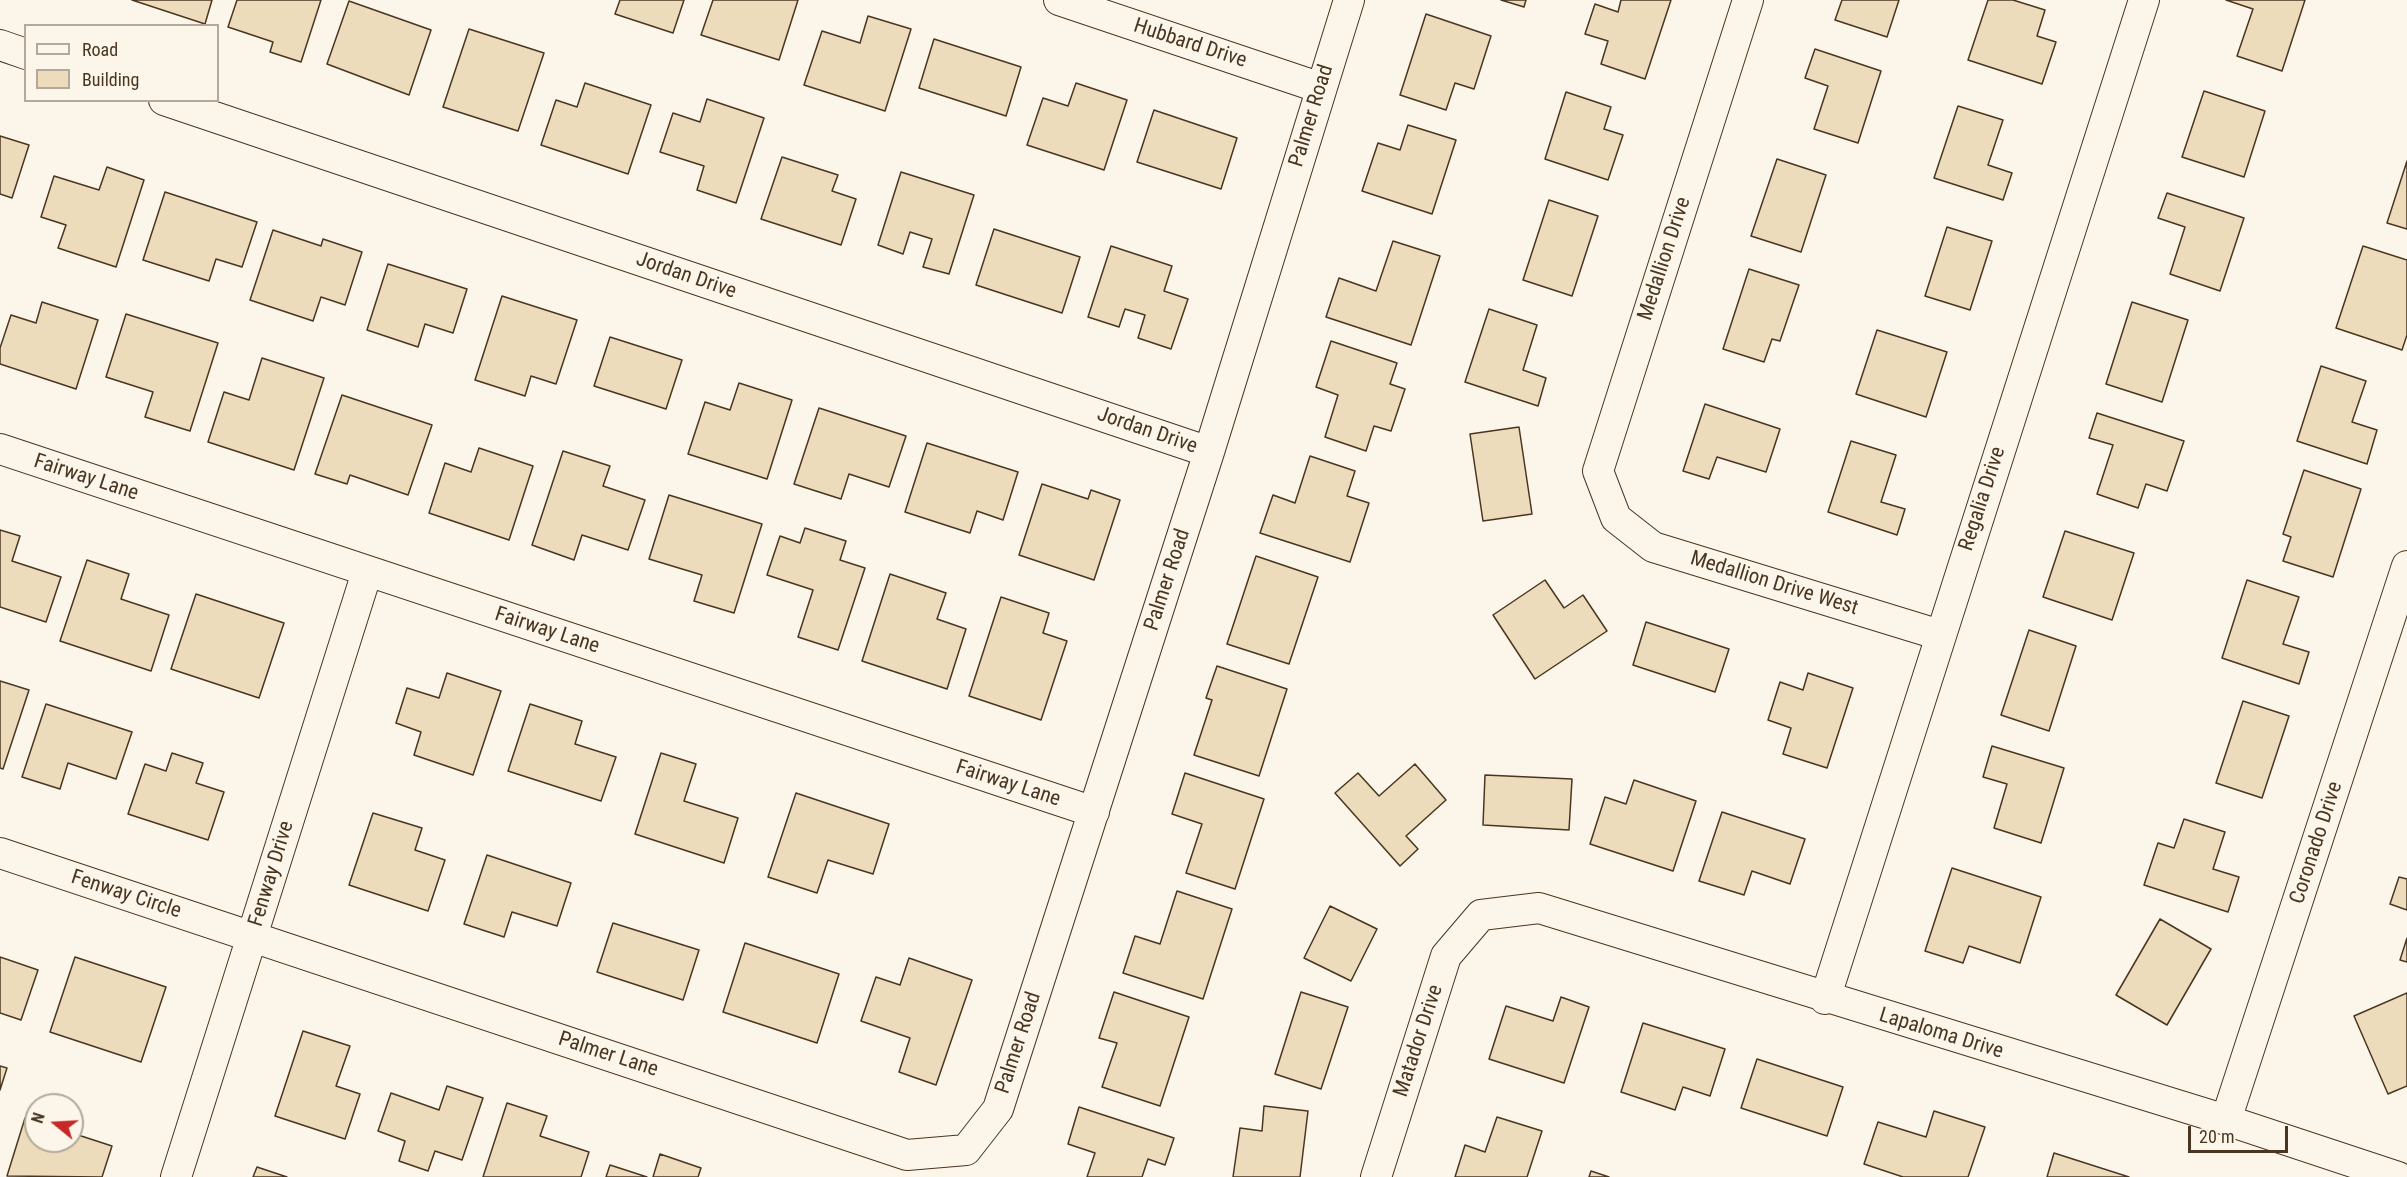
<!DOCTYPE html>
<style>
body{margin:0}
#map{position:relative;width:2407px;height:1177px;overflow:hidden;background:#fbf6e9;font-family:"Roboto Condensed",sans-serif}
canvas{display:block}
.legend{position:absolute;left:24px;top:24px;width:195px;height:78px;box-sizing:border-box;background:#fbf6e9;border:2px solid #b4a999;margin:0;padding:8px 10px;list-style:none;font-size:18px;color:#4a3520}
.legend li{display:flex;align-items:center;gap:12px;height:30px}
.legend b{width:30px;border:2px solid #b4a999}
.north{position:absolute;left:24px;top:1093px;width:60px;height:60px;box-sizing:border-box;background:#fbf6e9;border:2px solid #b4a999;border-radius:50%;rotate:288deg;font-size:16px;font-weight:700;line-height:24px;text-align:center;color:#4a3520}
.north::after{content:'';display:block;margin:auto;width:21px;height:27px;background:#c62828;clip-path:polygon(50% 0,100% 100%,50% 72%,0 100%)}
.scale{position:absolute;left:2188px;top:1126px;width:100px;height:27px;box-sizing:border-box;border:3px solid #4a3520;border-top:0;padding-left:8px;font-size:18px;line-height:21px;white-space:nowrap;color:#4a3520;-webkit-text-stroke:4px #fbf6e9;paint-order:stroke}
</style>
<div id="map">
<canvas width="2407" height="1177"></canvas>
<ul class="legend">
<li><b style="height:8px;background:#fbf6e9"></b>Road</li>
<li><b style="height:16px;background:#ecdcbc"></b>Building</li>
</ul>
<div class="north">N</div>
<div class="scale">20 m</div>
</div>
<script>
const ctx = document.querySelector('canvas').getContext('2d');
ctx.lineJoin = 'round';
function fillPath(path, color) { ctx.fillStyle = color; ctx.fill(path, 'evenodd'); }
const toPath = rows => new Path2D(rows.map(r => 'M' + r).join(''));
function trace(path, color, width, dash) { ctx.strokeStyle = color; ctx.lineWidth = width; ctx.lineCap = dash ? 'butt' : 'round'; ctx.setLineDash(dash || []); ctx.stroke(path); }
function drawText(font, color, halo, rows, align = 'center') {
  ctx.font = font + ' "Roboto Condensed",sans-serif'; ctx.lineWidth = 4.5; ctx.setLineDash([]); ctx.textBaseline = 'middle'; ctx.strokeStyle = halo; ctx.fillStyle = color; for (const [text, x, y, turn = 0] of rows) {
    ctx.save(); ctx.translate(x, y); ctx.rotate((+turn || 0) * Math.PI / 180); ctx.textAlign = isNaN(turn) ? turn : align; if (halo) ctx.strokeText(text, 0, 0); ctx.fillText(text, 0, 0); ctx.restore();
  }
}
const building = toPath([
 [132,0,212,0,205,24,132,0],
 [237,0,321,0,301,62,270,52,273,42,228,27,237,0],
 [620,0,684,0,673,33,615,14,620,0],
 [713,0,798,0,779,60,701,35,713,0],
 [1501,0,1526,0,1524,7,1501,0],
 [1621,0,1671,0,1645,79,1601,64,1608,41,1585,34,1595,4,1618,12,1621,0],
 [1842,0,1899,0,1887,37,1835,20,1842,0],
 [1988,0,2013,0,2045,10,2037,36,2056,42,2042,84,1968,60,1988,0],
 [2226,0,2305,0,2282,71,2237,56,2253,9,2226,0],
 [349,1,431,30,409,95,327,64,349,1],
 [1426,14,1491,36,1474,89,1455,83,1446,110,1400,95,1426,14],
 [868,16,911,29,885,111,804,85,822,31,860,43,868,16],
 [469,29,544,53,518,131,443,107,469,29],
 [934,39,1021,67,1006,116,919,88,934,39],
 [1815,49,1881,71,1858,143,1814,129,1828,86,1805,78,1815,49],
 [585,83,651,105,628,174,541,145,556,100,577,107,585,83],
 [1076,83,1127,100,1104,170,1027,145,1043,98,1068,106,1076,83],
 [2204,91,2265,111,2244,177,2182,157,2204,91],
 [1566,92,1611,107,1604,129,1623,135,1608,180,1545,159,1566,92],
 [707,99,764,118,736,203,697,190,704,166,660,152,673,113,700,122,707,99],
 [1958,106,2003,120,1988,165,2012,173,2003,200,1934,178,1958,106],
 [1154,110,1237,138,1221,189,1137,162,1154,110],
 [1408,125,1456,140,1432,214,1362,191,1378,143,1400,150,1408,125],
 [0,136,29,145,12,198,0,194,0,136],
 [782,157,838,175,832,191,856,199,841,245,761,219,782,157],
 [1777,159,1826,175,1801,252,1751,236,1777,159],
 [2407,161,2407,229,2387,223,2407,161],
 [107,167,144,180,116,267,58,248,66,225,41,217,54,176,99,190,107,167],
 [901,172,974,195,949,274,923,267,932,239,910,232,903,254,878,245,901,172],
 [165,192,257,222,242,267,216,259,209,281,143,260,165,192],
 [2167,193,2244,218,2220,291,2170,274,2185,227,2158,218,2167,193],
 [1549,200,1598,216,1572,296,1523,280,1549,200],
 [1947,227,1992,241,1970,310,1925,296,1947,227],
 [994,229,1080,257,1062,313,976,285,994,229],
 [273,230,321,246,323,239,362,252,345,305,321,297,313,321,250,300,273,230],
 [1393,241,1440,256,1411,345,1326,317,1339,278,1376,291,1393,241],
 [1111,246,1172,266,1164,291,1188,299,1171,349,1138,338,1145,315,1125,309,1119,327,1088,317,1111,246],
 [2363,246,2407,260,2407,335,2402,350,2336,328,2363,246],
 [388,264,467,289,453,333,425,324,418,347,367,330,388,264],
 [1749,269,1799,285,1780,341,1772,339,1764,362,1723,349,1749,269],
 [502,296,577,320,556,384,531,376,525,396,475,380,502,296],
 [42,302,98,320,76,389,0,364,0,348,11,315,36,323,42,302],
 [2132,302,2188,320,2162,402,2106,384,2132,302],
 [1489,309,1537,325,1523,370,1546,378,1538,406,1465,382,1489,309],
 [126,314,218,343,190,431,145,417,153,392,106,377,126,314],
 [1877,330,1947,352,1926,417,1856,394,1877,330],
 [610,337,682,360,666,409,594,386,610,337],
 [1331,341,1397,363,1390,384,1405,389,1391,431,1374,426,1366,451,1325,437,1338,395,1316,387,1331,341],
 [262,358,324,378,294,470,208,442,224,392,249,400,262,358],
 [2321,366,2366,381,2352,422,2377,430,2367,464,2297,441,2321,366],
 [739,383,792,400,767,479,688,454,705,402,730,410,739,383],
 [342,395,432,425,408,495,350,475,347,484,315,474,342,395],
 [1705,404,1780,429,1766,472,1717,457,1709,479,1683,471,1705,404],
 [819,408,906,436,889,487,849,474,841,499,794,484,819,408],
 [2097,413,2184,441,2167,491,2146,484,2138,508,2097,494,2113,445,2089,438,2097,413],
 [1519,427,1532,514,1483,521,1470,434,1519,427],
 [1851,441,1896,455,1881,502,1905,509,1897,535,1828,512,1851,441],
 [927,443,1018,472,1003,520,977,511,970,533,905,512,927,443],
 [479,448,533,466,509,540,429,513,445,463,471,472,479,448],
 [563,451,610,466,603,486,645,500,628,550,582,535,574,560,532,545,563,451],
 [1310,456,1355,471,1347,496,1369,503,1350,562,1260,533,1273,495,1295,503,1310,456],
 [2304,470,2361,489,2333,577,2283,561,2291,537,2283,534,2304,470],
 [1042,484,1088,499,1091,490,1120,500,1094,580,1019,555,1042,484],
 [669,495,762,524,734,613,694,601,702,575,649,559,669,495],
 [805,528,846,541,840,560,865,568,838,650,798,637,813,590,767,575,780,536,800,543,805,528],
 [0,530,20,536,12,561,61,577,46,622,0,607,0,530],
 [2065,531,2134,553,2112,620,2043,597,2065,531],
 [1256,556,1318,577,1289,664,1227,644,1256,556],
 [87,560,129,574,121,599,169,615,151,671,60,641,87,560],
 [890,574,946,593,937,619,966,629,947,689,862,661,890,574],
 [1545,580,1564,608,1583,595,1607,631,1535,679,1493,615,1545,580],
 [2247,580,2299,597,2283,644,2309,652,2299,684,2222,658,2247,580],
 [196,594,284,623,259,698,171,669,196,594],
 [1001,597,1049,613,1043,633,1067,641,1041,720,969,696,1001,597],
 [1646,622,1729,649,1715,692,1633,665,1646,622],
 [2029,630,2076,646,2049,731,2001,715,2029,630],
 [1217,666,1287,689,1259,776,1194,755,1212,700,1206,698,1217,666],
 [447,673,501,691,473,775,414,755,421,732,396,723,407,688,439,698,447,673],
 [1808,673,1853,688,1827,768,1783,754,1791,728,1768,720,1780,682,1803,690,1808,673],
 [0,681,29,690,3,769,0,768,0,681],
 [2243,701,2289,716,2262,798,2216,783,2243,701],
 [46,704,132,732,116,779,68,763,60,789,22,777,46,704],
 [530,704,582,721,575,744,616,757,601,801,508,771,530,704],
 [1992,746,2064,768,2041,843,1994,828,2007,784,1983,777,1992,746],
 [172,753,203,763,196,783,224,792,208,840,128,814,145,764,166,771,172,753],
 [661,753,696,764,684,801,738,818,724,863,635,834,661,753],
 [1415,764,1446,800,1406,836,1418,849,1400,866,1335,793,1358,773,1379,796,1415,764],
 [1185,773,1264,799,1235,889,1186,873,1202,824,1172,814,1185,773],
 [1485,775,1572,779,1569,830,1483,825,1485,775],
 [1634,780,1696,801,1673,871,1590,844,1605,797,1626,804,1634,780],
 [796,793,889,824,873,874,828,860,817,893,768,877,796,793],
 [1722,812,1805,839,1790,884,1752,871,1744,895,1699,881,1722,812],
 [373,813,422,828,415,850,445,860,428,911,349,885,373,813],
 [2184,819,2225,832,2213,869,2239,877,2228,912,2144,885,2158,843,2174,848,2184,819],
 [487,855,571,883,557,926,512,912,504,937,464,924,487,855],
 [1952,868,2041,897,2020,963,1969,946,1963,963,1925,951,1952,868],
 [2399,877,2407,879,2407,910,2390,904,2399,877],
 [1177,891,1232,909,1203,999,1123,973,1135,936,1160,944,1177,891],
 [1330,906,1377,929,1351,981,1304,958,1330,906],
 [2160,919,2211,949,2167,1025,2116,995,2160,919],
 [613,923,699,950,683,1000,597,972,613,923],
 [2407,938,2407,962,2400,960,2407,938],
 [745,943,839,974,817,1043,723,1012,745,943],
 [0,957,38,970,21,1020,0,1013,0,957],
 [75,957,166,987,141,1062,50,1032,75,957],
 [909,958,972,980,936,1085,899,1072,910,1038,861,1021,876,977,900,985,909,958],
 [1114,992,1189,1017,1160,1106,1102,1087,1117,1043,1099,1038,1114,992],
 [1301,992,1348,1007,1321,1089,1275,1074,1301,992],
 [2407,993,2407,1086,2388,1094,2354,1016,2407,993],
 [1561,997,1589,1007,1564,1083,1489,1059,1506,1006,1553,1021,1561,997],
 [1643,1023,1725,1049,1710,1096,1683,1087,1675,1110,1621,1092,1643,1023],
 [303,1031,350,1046,336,1086,360,1094,345,1139,275,1116,303,1031],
 [1757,1059,1843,1087,1827,1136,1741,1108,1757,1059],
 [0,1066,7,1068,0,1090,0,1066],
 [447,1086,483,1098,462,1160,435,1151,428,1171,399,1161,405,1141,378,1131,391,1093,439,1110,447,1086],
 [507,1103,547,1116,540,1136,589,1152,581,1177,483,1177,507,1103],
 [1264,1106,1308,1111,1300,1177,1233,1177,1240,1128,1262,1131,1264,1106],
 [1079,1107,1174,1138,1165,1165,1148,1159,1142,1177,1087,1177,1095,1153,1068,1144,1079,1107],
 [1934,1111,1985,1127,1968,1177,1903,1177,1864,1164,1878,1122,1926,1137,1934,1111],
 [1497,1117,1542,1131,1527,1177,1455,1177,1465,1145,1485,1152,1497,1117],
 [25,1118,36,1122,36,1141,72,1141,72,1133,112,1146,102,1177,7,1176,25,1118],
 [2054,1153,2129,1177,2047,1177,2054,1153],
 [660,1154,701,1168,698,1177,653,1177,660,1154],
 [610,1165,647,1177,606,1177,610,1165],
 [257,1167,287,1177,253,1177,257,1167],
 [1591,1171,1609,1177,1589,1177,1591,1171]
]);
fillPath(building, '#ecdcbc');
trace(building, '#4a3520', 1.5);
const street = toPath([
 [1059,0,1321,88],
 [1748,0,1598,471,1616,518,1653,547,1940,635],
 [0,45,26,54],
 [164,100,1209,452],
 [0,449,1094,812],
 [0,853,907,1155,966,1150,998,1109,1209,452,1349,0],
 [1825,999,2144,0],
 [2226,1120,2407,566],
 [176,1177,367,572],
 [1376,1177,1446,956,1481,915,1539,908,2226,1120,2398,1177]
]);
trace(street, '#4a3520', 32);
trace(street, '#fbf6e9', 30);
drawText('21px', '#4a3520', '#fbf6e9', [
 ["Hubbard Drive",1190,44,18],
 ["Palmer Road",1312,116,-73],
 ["Medallion Drive",1665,259,-72],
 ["Jordan Drive",686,276,19],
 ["Jordan Drive",1147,431,19],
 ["Fairway Lane",86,478,18],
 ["Regalia Drive",1983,499,-72],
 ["Palmer Road",1168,580,-72],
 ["Medallion Drive West",1774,584,17],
 ["Fairway Lane",547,631,18],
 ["Fairway Lane",1008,784,18],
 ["Coronado Drive",2317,843,-72],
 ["Fenway Drive",272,874,-73],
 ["Fenway Circle",126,895,18],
 ["Lapaloma Drive",1941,1034,17],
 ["Matador Drive",1419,1041,-72],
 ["Palmer Road",1019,1043,-72],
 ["Palmer Lane",608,1055,18]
]);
</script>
